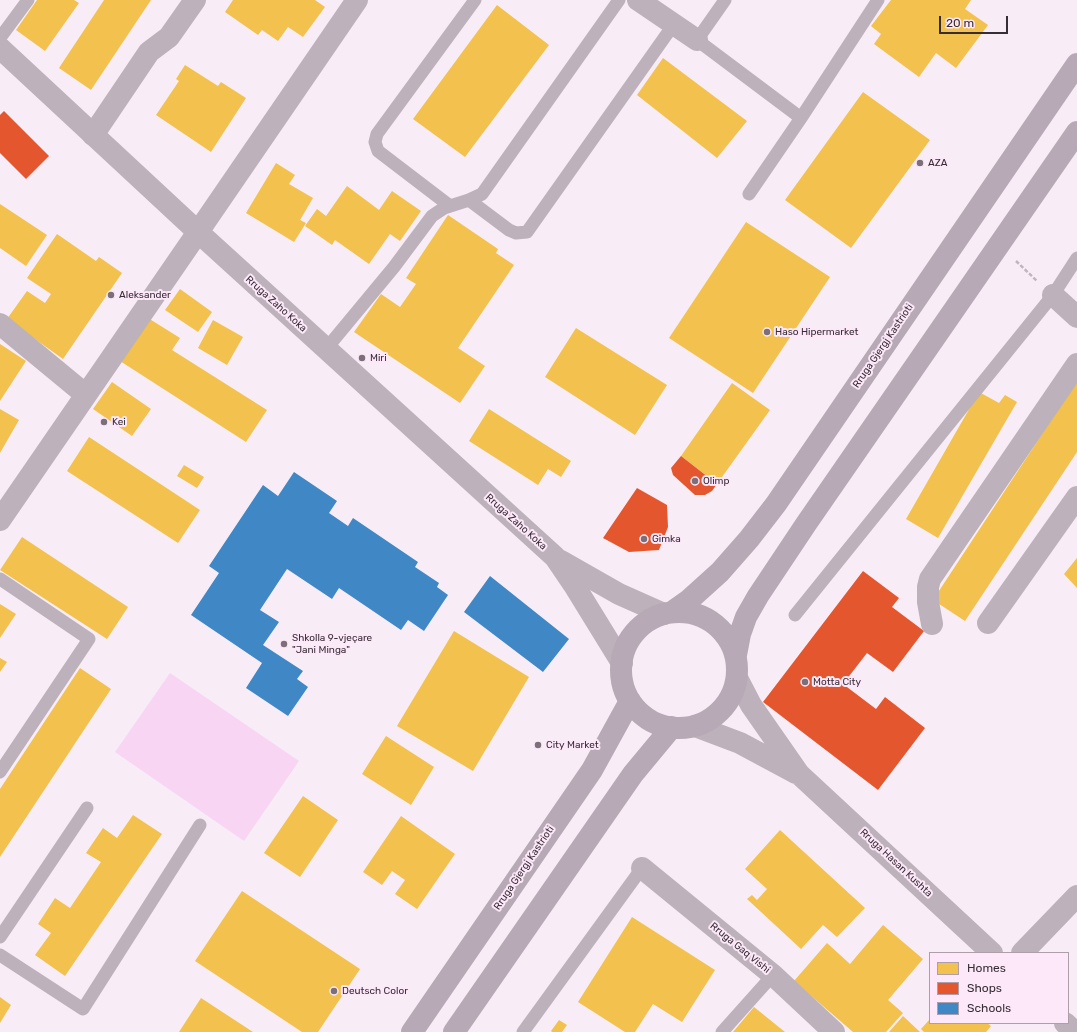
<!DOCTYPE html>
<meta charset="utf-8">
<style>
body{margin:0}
#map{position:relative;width:1077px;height:1032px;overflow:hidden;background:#f8edf6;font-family:Rubik,sans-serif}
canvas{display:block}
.legend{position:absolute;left:929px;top:952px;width:140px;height:72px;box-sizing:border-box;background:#fde8f9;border:1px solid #ae9dab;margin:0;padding:5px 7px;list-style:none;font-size:12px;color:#372d36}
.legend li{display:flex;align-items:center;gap:8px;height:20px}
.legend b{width:20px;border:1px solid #ae9dab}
.scale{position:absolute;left:939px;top:16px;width:69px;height:18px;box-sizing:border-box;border:2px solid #372d36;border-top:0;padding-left:5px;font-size:12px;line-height:14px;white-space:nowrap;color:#372d36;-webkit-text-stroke:3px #fde8f9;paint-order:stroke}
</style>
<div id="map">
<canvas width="1077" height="1032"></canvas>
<ul class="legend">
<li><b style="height:11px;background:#f2c14e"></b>Homes</li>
<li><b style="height:11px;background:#e4572e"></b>Shops</li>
<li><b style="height:11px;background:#3f88c5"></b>Schools</li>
</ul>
<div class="scale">20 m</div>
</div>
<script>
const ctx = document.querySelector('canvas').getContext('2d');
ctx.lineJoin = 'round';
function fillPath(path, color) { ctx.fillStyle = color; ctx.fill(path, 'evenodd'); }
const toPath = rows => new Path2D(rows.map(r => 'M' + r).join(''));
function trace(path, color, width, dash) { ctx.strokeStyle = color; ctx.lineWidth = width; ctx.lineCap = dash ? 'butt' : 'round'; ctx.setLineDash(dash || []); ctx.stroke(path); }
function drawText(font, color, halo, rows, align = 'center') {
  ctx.font = font + ' Rubik,sans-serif'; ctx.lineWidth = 4; ctx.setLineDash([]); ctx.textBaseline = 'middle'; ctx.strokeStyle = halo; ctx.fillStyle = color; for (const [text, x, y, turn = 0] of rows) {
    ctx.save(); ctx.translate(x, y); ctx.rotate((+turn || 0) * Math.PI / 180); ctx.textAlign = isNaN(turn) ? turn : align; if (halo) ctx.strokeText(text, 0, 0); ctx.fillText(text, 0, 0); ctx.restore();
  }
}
fillPath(toPath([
 [170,673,299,761,244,841,115,752]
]), '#f8d5f2');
fillPath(toPath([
 [37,0,74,0,79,3,45,51,16,30],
 [104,0,151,0,91,90,59,68],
 [233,0,315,0,325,7,303,37,288,27,278,41,262,30,258,35,225,12],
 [891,0,971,0,965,9,988,25,956,68,936,53,919,77,874,44,881,34,871,26],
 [497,5,549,45,465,157,413,119],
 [663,58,747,121,717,158,637,95],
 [185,65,218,86,221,82,246,98,211,152,156,115,179,81,176,79],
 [863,92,930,140,851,248,785,200],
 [276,163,295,175,289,184,313,198,300,220,306,223,294,242,246,213],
 [347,186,379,210,392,191,421,211,400,241,390,234,369,264,335,240,332,245,305,226,317,209,326,216],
 [0,204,47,235,26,266,0,248],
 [448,215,498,249,496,253,514,265,458,348,485,366,460,403,354,332,381,294,400,307,416,284,406,278],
 [746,222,830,277,753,393,669,338],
 [57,234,96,261,99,257,122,273,63,359,7,319,27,291,45,303,51,294,27,278],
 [180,289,212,312,198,332,165,310],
 [148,318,180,338,172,350,267,410,246,442,120,361],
 [213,320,243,337,227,365,198,348],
 [576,328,667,385,635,435,545,377],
 [0,344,26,361,0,401],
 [1077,381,1077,452,965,621,933,600],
 [112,382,151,409,132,436,93,409],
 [732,383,770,410,717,484,681,456],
 [979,392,999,403,1005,395,1017,402,938,538,906,519],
 [0,409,19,420,0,453],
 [489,409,571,461,561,477,548,469,538,485,469,441],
 [89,437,200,510,178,543,67,471],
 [184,465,204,477,197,488,177,476],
 [22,537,128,607,107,639,0,570],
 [1077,558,1077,588,1064,574],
 [0,604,16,614,0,638],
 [454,631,529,677,473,771,397,726],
 [0,658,7,662,0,672],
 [80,668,111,689,0,857,0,789],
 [386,736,434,767,411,805,362,774],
 [303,796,338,820,300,877,264,853],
 [133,815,162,834,65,976,35,955,51,933,38,924,55,898,70,908,101,862,86,853,103,828,117,838],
 [401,816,455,854,417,909,395,894,405,880,392,871,382,885,363,872],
 [780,830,865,908,837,937,823,925,801,949,747,899,752,895,757,900,767,889,745,869],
 [242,891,360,969,318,1032,302,1032,195,961],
 [632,917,715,970,682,1022,653,1004,635,1032,625,1032,578,1002],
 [883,925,923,959,888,1000,903,1013,886,1032,853,1032,794,981,827,943,850,964],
 [0,997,11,1005,0,1023],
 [201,998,253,1032,179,1032],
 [754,1007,785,1032,733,1032],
 [903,1016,920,1032,889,1032],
 [930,1019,930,1023,987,1023,991,1026,986,1032,924,1032,921,1029],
 [559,1020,567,1025,562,1032,552,1032,551,1031]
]), '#f2c14e');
fillPath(toPath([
 [4,111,49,156,26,179,0,153,0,115],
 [681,456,717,484,712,491,705,495,695,495,673,475,671,468],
 [637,488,667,505,668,527,659,550,629,552,603,538],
 [863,571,899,598,892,607,924,631,893,672,867,653,843,684,876,709,885,697,925,728,878,790,763,702]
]), '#e4572e');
fillPath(toPath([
 [294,472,337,501,329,513,348,526,353,518,418,562,415,567,439,583,437,587,448,595,424,631,408,620,401,630,339,588,332,599,287,569,260,610,279,622,263,645,303,671,297,679,308,687,288,716,246,688,262,663,191,615,219,573,209,566,263,485,278,496],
 [490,576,569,639,543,672,464,612]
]), '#3f88c5');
trace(toPath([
 [1016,261,1037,281]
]), '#c0b7be', 2.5, [4, 2]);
trace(toPath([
 [725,0,697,40,801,118],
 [0,38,28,0],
 [749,194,801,118,878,0],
 [469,200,509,230,516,233,527,232,674,24],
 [450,206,378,151,375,142,377,134,475,0],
 [326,349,394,267,432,216,444,208,469,200,482,194,619,0],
 [0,579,89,639,0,772],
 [795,615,1053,295,1077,258],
 [0,937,87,808],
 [0,955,83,1009,200,825],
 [523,1032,642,868],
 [722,1032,773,975]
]), '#bdb2bb', 13);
trace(toPath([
 [638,0,697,40],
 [93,135,149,52,169,37,195,0],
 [1053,295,1077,317],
 [0,324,86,395],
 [0,520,198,232],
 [988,623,1077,497],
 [932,624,928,602,928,587,930,579,1077,364],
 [642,868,773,975,834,1032],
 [1022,953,1077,896]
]), '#bdb2bb', 22);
trace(toPath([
 [0,48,198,232,555,557,574,585,622,663],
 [198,232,357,0],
 [561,561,619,594,664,614],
 [737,678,751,705,799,774,992,953],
 [695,726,740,743,796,773],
 [1065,1023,1075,1032]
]), '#bdb1bb', 22);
trace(toPath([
 [672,612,689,600,720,572,749,539,776,504,1077,64],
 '621 670a58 58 0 1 1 116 0a58 58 0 1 1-116 0Z',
 [736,655,740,634,746,617,758,596,806,524,1077,132],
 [412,1032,592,770,630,701],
 [454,1032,633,774,672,727]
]), '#b7a9b5', 22);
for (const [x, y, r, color] of [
 [920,163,4,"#7b7079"],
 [111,295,4,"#7b7079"],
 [767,332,4,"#7b7079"],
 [362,358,4,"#7b7079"],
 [104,422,4,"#7b7079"],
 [695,481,4,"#7b7079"],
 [644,539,4,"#7b7079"],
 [284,644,4,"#7b7079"],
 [805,682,4,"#7b7079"],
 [538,745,4,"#7b7079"],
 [334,991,4,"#7b7079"]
]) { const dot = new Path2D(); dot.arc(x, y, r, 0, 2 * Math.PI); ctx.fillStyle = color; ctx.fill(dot); trace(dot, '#fde8f9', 1.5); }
drawText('10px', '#372d36', '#fde8f9', [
 ["AZA",928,163],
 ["Aleksander",119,295],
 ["Haso Hipermarket",775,332],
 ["Miri",370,358],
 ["Kei",112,422],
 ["Olimp",703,481],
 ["Gimka",652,539],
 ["Shkolla 9-vjeçare",292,638],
 ["\"Jani Minga\"",292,650],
 ["Motta City",813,682],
 ["City Market",546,745],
 ["Deutsch Color",342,991]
], 'left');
drawText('10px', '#372d36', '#fde8f9', [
 ["Rruga Zaho Koka",276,304,42],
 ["Rruga Gjergj Kastrioti",883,346,-56],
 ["Rruga Zaho Koka",516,522,42],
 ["Rruga Hasan Kushta",896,863,43],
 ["Rruga Gjergj Kastrioti",524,868,-56],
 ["Rruga Gaq Vishi",740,948,39]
]);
</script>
